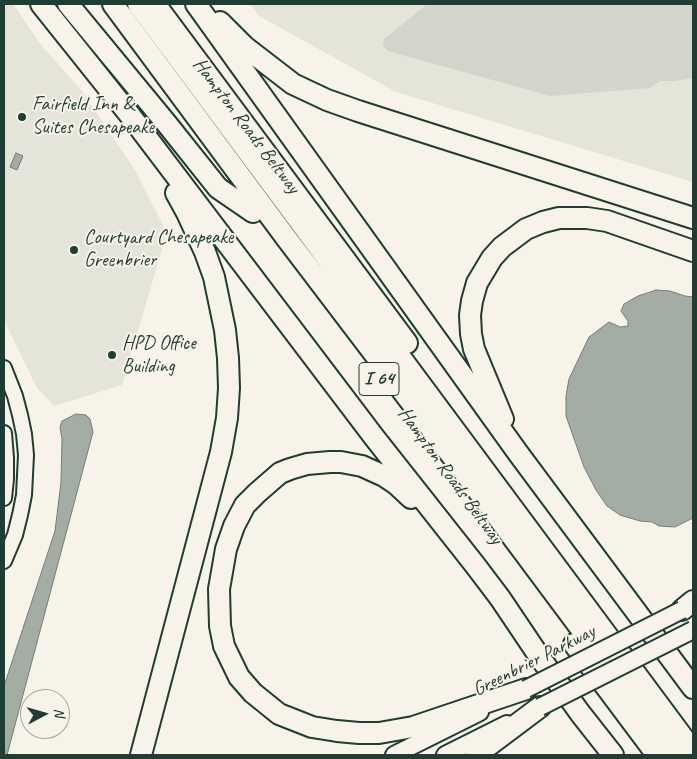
<!DOCTYPE html>
<style>
body{margin:0}
#map{position:relative;width:697px;height:759px;overflow:hidden;background:#f7f3e8;font-family:Caveat,sans-serif}
canvas{display:block}
.frame{position:absolute;inset:0;border:5px solid #1f3d34;pointer-events:none}
.north{position:absolute;left:20px;top:689px;width:50px;height:50px;box-sizing:border-box;background:#f7f3e8;border:1px solid #a1aaa0;border-radius:50%;rotate:84deg;font-size:14px;font-weight:700;line-height:20px;text-align:center;color:#1f3d34}
.north::after{content:'';display:block;margin:auto;width:18px;height:22px;background:#1f3d34;clip-path:polygon(50% 0,100% 100%,50% 72%,0 100%)}
</style>
<div id="map">
<canvas width="697" height="759"></canvas>
<div class="frame"></div>
<div class="north">N</div>
</div>
<script>
const ctx = document.querySelector('canvas').getContext('2d');
ctx.lineJoin = 'round';
function fillPath(path, color) { ctx.fillStyle = color; ctx.fill(path, 'evenodd'); }
const toPath = rows => new Path2D(rows.map(r => 'M' + r).join(''));
function trace(path, color, width, dash) { ctx.strokeStyle = color; ctx.lineWidth = width; ctx.lineCap = dash ? 'butt' : 'round'; ctx.setLineDash(dash || []); ctx.stroke(path); }
function drawText(font, color, halo, rows, align = 'center') {
  ctx.font = font + ' Caveat,sans-serif'; ctx.lineWidth = 4; ctx.setLineDash([]); ctx.textBaseline = 'middle'; ctx.strokeStyle = halo; ctx.fillStyle = color; for (const [text, x, y, turn = 0] of rows) {
    ctx.save(); ctx.translate(x, y); ctx.rotate((+turn || 0) * Math.PI / 180); ctx.textAlign = isNaN(turn) ? turn : align; if (halo) ctx.strokeText(text, 0, 0); ctx.fillText(text, 0, 0); ctx.restore();
  }
}
fillPath(toPath([
 [4,4,13,4,42,46,82,91,135,170,163,225,165,239,122,385,54,406,37,388,4,320],
 [250,4,693,4,693,182,396,92,259,16]
]), '#e5e4d9');
fillPath(toPath([
 [427,4,693,4,693,78,674,81,660,81,650,88,550,96,388,51,383,45,384,39]
]), '#d3d5ca');
const water = toPath([
 [16,153,23,156,17,170,10,167,16,153],
 [656,290,670,291,685,296,693,297,693,518,675,527,659,526,652,522,640,521,620,515,607,506,596,490,584,467,566,416,566,396,569,379,589,337,609,322,620,327,628,326,628,321,621,311,624,304,638,296,656,290],
 [76,414,86,415,90,419,93,432,7,755,4,755,4,686,55,531,61,482,62,439,60,427,62,421,76,414]
]);
fillPath(water, '#a4ada3');
trace(water, '#6f8077', 1);
const tertiary = toPath([
 [4,368,15,396,20,415,24,434,26,455,24,495,20,515,15,535,4,561],
 [4,433,6,458,6,479,4,498]
]);
const secondary = toPath([
 [394,755,480,712],
 [445,755,507,724]
]);
const motorway = toPath([
 [41,4,129,114,374,437,475,565,500,598,541,659,580,713,613,755],
 [68,4,167,124,218,188,253,212],
 [113,4,287,239,458,464,675,755],
 [138,4,693,751],
 [155,4,407,343],
 [196,4,518,453,693,688],
 [220,22,245,47,293,84,327,100,358,111,693,218],
 [503,419,474,349,471,334,470,315,472,301,477,283,492,258,502,247,526,229,543,222,559,218,587,218,607,221,693,251],
 [411,498,396,484,384,476,362,466,341,462,330,462,307,464,290,469,280,473,257,493,245,505,234,526,226,549,219,589,220,626,224,646,239,677,253,693,279,714,312,727,337,731,359,733,379,733,413,727,526,689],
 [682,610,693,601],
 [574,644,657,755],
 [141,755,221,452,227,418,229,388,228,358,225,330,214,277,205,252,187,213,176,193],
 [476,755,540,707]
]);
trace(tertiary, '#1f3d34', 18);
trace(secondary, '#1f3d34', 20);
trace(motorway, '#1f3d34', 24);
trace(tertiary, '#f7f3e8', 14);
trace(secondary, '#f7f3e8', 16);
trace(motorway, '#f7f3e8', 20);
const secondaryBridge = toPath([
 [526,689,682,610],
 [540,707,693,630]
]);
trace(secondaryBridge, '#1f3d34', 20, []);
trace(secondaryBridge, '#f7f3e8', 16);
for (const [x, y, r, color] of [
 [22,117,5,"#1f3d34"],
 [74,250,5,"#1f3d34"],
 [112,355,5,"#1f3d34"]
]) { const dot = new Path2D(); dot.arc(x, y, r, 0, 2 * Math.PI); ctx.fillStyle = color; ctx.fill(dot); trace(dot, '#f7f3e8', 2); }
for (const [x, y, w] of [
 [379,379,40]
]) { const box = new Path2D(); box.roundRect(x - w / 2, y - 16.5, w, 33, 4); ctx.fillStyle = '#f7f3e8'; ctx.fill(box); trace(box, '#1f3d34', 1); }
drawText('bold 19px', '#1f3d34', null, [
 ["I 64",379,379]
]);
drawText('20px', '#1f3d34', '#f7f3e8', [
 ["Fairfield Inn &",32,105],
 ["Suites Chesapeake",32,128],
 ["Courtyard Chesapeake",84,238],
 ["Greenbrier",84,261],
 ["HPD Office",122,344],
 ["Building",122,367]
], 'left');
drawText('20px', '#1f3d34', '#f7f3e8', [
 ["Hampton Roads Beltway",246,126,53],
 ["Hampton Roads Beltway",450,476,54],
 ["Greenbrier Parkway",534,661,-27]
]);
</script>
